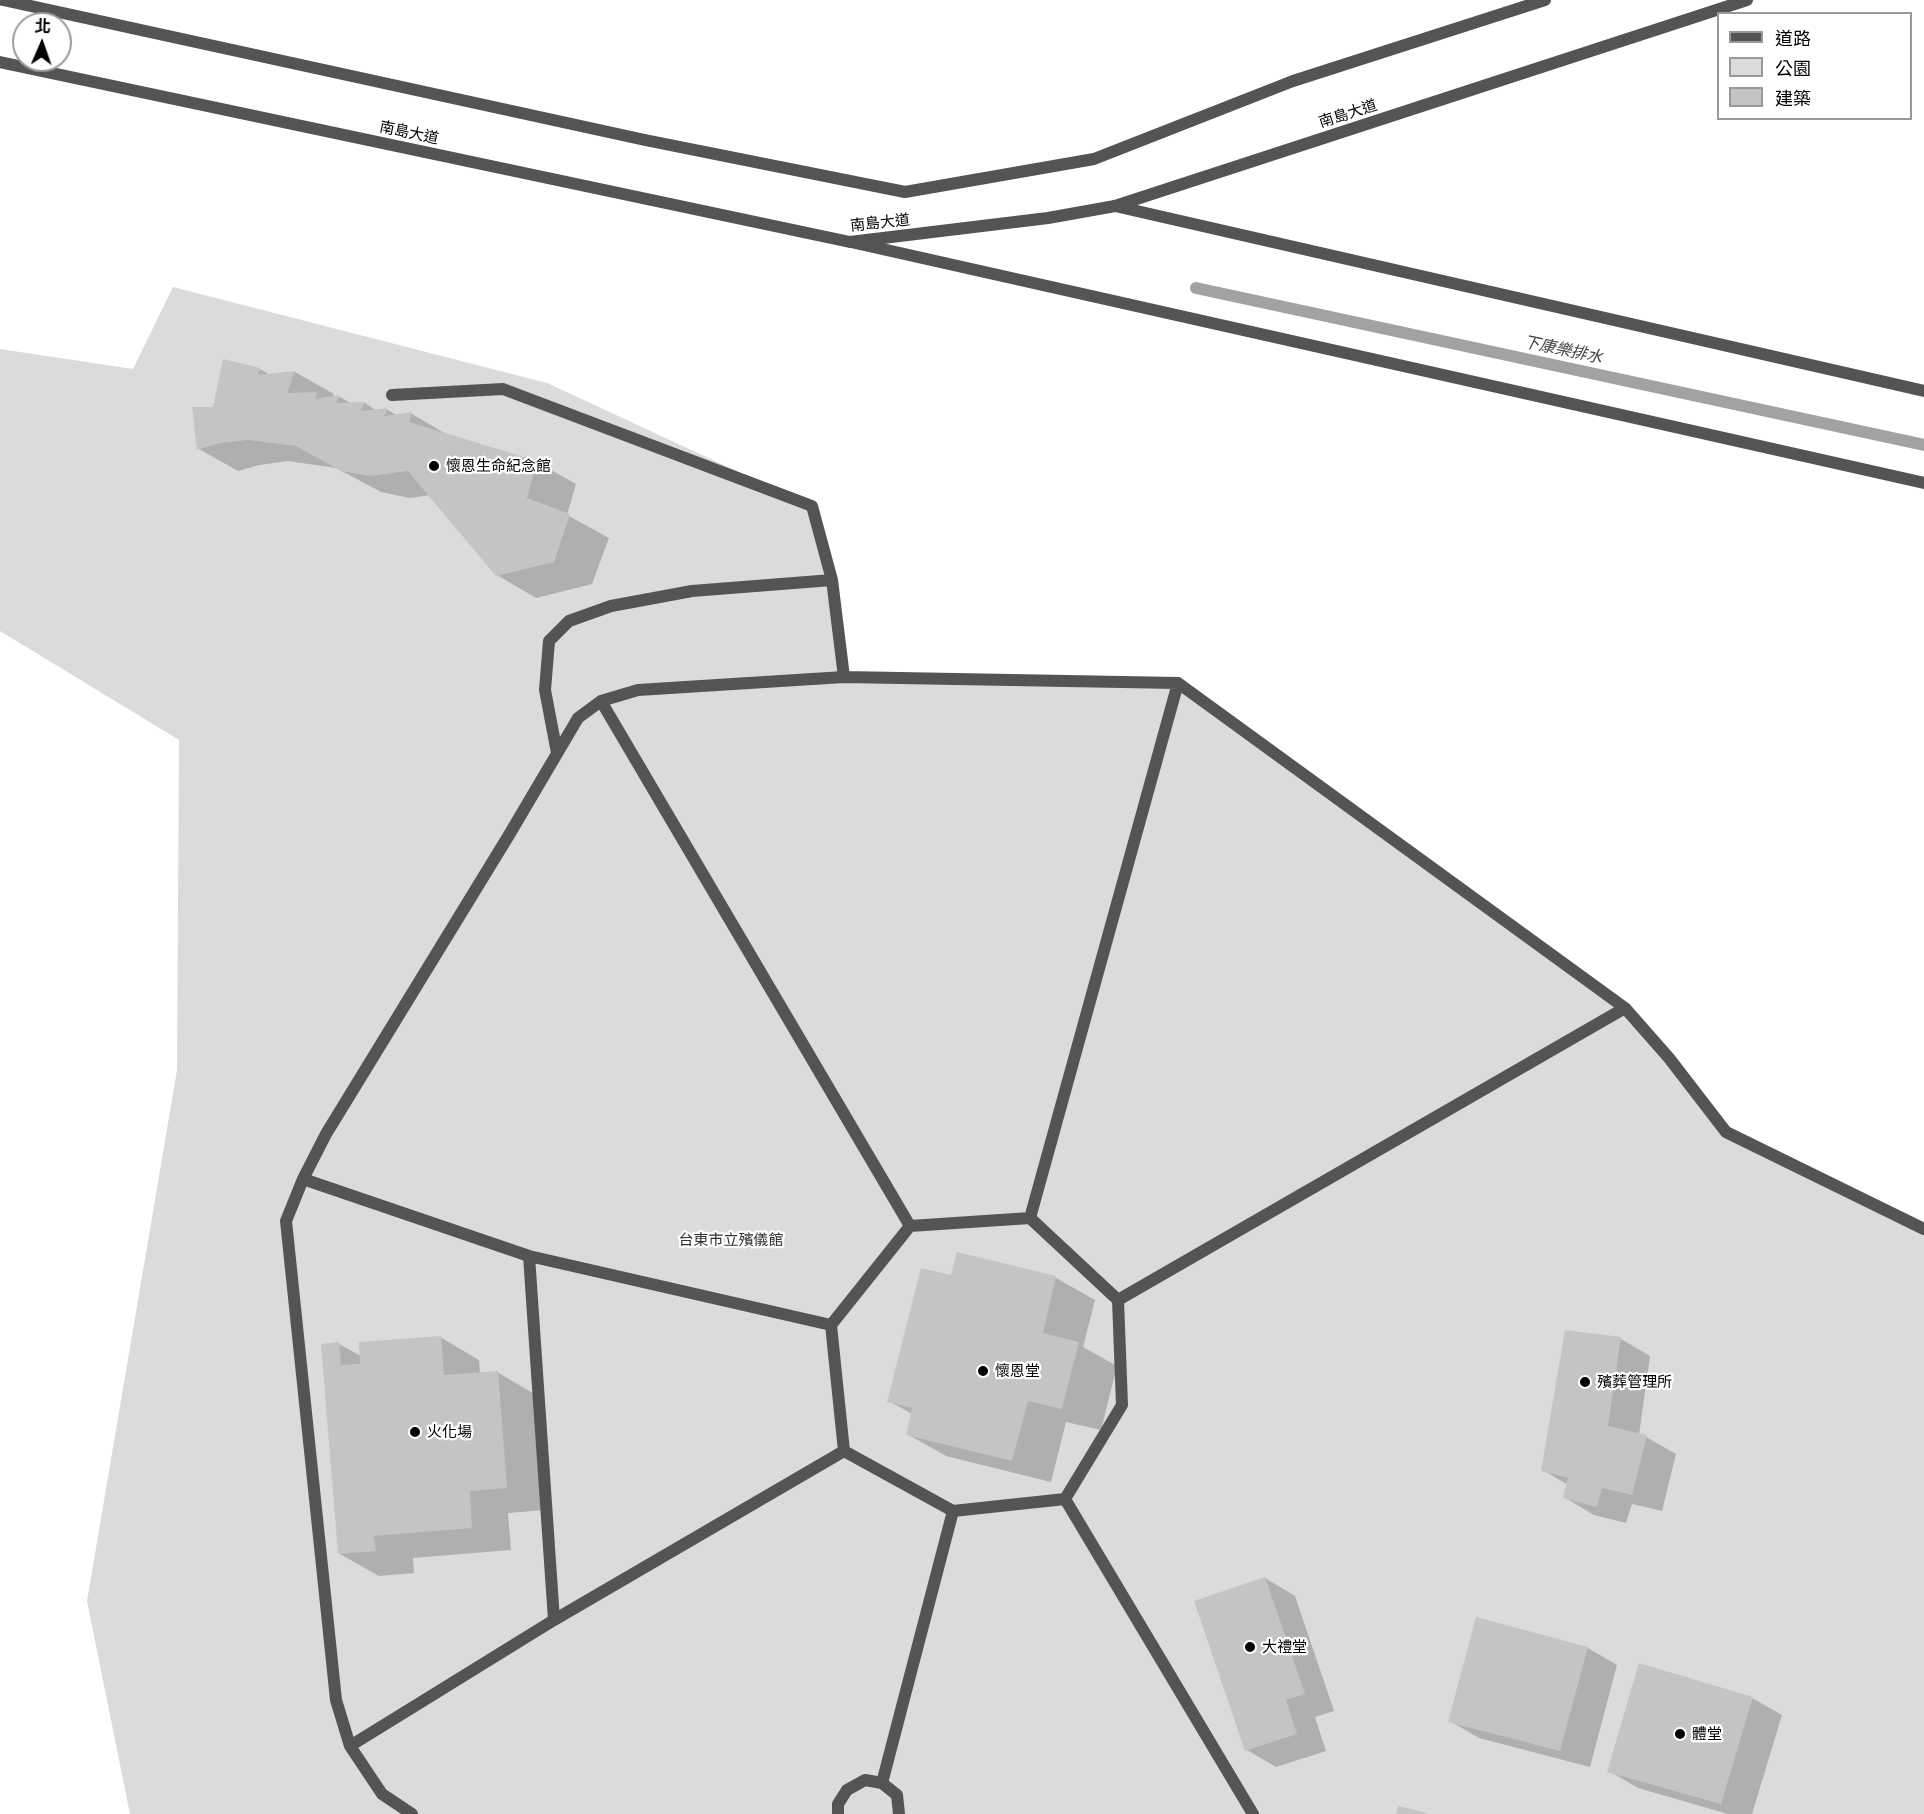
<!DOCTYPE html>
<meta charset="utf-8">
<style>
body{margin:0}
#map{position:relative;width:1924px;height:1814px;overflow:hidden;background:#fff;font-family:Mulish,"Noto Sans TC",sans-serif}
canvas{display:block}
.legend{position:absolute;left:1717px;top:12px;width:195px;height:108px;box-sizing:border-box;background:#fff;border:2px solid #999;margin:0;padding:8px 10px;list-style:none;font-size:18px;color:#000}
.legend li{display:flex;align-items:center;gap:12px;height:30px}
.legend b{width:30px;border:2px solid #999}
.north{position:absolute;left:12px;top:12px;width:60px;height:60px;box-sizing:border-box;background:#fff;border:2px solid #999;border-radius:50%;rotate:2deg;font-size:16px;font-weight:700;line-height:24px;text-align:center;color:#000}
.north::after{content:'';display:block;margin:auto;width:21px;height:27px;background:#000;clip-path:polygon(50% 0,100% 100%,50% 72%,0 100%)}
</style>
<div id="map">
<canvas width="1924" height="1814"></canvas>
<ul class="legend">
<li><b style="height:8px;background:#545454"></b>道路</li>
<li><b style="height:16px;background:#dbdbdb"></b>公園</li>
<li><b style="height:16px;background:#c4c4c4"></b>建築</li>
</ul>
<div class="north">北</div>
</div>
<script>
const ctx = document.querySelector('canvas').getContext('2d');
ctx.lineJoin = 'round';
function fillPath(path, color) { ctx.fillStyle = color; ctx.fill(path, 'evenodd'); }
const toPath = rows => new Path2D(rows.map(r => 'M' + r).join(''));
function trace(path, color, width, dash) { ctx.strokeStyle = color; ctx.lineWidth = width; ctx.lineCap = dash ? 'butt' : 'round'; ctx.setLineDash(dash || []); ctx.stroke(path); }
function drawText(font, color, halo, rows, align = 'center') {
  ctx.font = font + ' Mulish,"Noto Sans TC",sans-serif'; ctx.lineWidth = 4.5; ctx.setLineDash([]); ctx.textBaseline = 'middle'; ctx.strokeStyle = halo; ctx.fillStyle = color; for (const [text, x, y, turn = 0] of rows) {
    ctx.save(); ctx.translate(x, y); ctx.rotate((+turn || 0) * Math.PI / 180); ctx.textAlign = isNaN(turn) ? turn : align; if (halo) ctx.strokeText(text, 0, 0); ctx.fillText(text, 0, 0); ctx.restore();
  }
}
fillPath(toPath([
 [173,287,547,383,812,506,844,677,1178,683,1625,1008,1726,1132,1924,1229,1924,1814,130,1814,87,1601,177,1070,179,740,0,631,0,349,133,369]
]), '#dbdbdb');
fillPath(toPath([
 [260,369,270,375,295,372,334,394,332,398,340,397,352,404,365,403,377,411,388,410,398,416,412,414,448,435,537,462,576,484,567,515,609,538,592,584,536,598,497,575,430,495,410,498,381,492,336,468,288,461,259,465,238,471,199,449,214,408],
 [958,1254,1056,1278,1095,1300,1083,1347,1117,1366,1101,1430,1066,1422,1051,1482,946,1456,907,1434,912,1414,889,1401,952,1277],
 [1566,1332,1621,1339,1650,1356,1639,1435,1646,1437,1676,1454,1662,1511,1632,1504,1626,1523,1594,1515,1564,1497,1568,1485,1543,1470],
 [440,1337,479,1360,480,1374,497,1372,536,1395,546,1510,508,1513,511,1550,413,1558,414,1573,379,1576,340,1554,339,1344,361,1356],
 [1265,1578,1295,1596,1334,1711,1315,1717,1326,1751,1276,1767,1247,1750],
 [1477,1619,1588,1648,1617,1665,1590,1767,1479,1738,1450,1721],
 [1752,1698,1782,1715,1752,1814,1728,1814,1638,1788,1609,1771]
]), '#0003');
trace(toPath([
 [1196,288,1924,445]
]), '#a2a2a2', 12);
fillPath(toPath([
 [223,359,260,368,258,375,295,371,287,393,317,392,315,399,340,395,336,403,365,402,361,411,388,408,384,416,412,412,409,422,537,461,527,498,570,514,554,562,496,576,408,471,370,476,341,471,296,446,248,440,220,443,197,450,192,407,213,407],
 [957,1252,1056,1276,1043,1333,1079,1342,1062,1409,1028,1401,1012,1461,906,1435,912,1408,887,1402,921,1268,951,1275],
 [1565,1330,1621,1337,1608,1426,1647,1435,1632,1495,1602,1488,1597,1507,1563,1498,1568,1478,1541,1471],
 [441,1336,444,1375,498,1371,507,1488,470,1491,472,1528,374,1536,376,1551,338,1554,321,1344,339,1342,341,1365,360,1364,359,1342],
 [1265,1577,1305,1694,1286,1700,1297,1734,1245,1751,1194,1601],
 [1476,1617,1588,1647,1560,1751,1448,1722],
 [1639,1663,1753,1697,1721,1804,1607,1772],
 [1398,1806,1427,1813,1427,1814,1396,1814]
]), '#c4c4c4');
trace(toPath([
 [1115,206,1924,391],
 [851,242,1924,483],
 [392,395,503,389,812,506,832,580,844,677],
 [601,701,910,1226,1030,1218,1178,683],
 [557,753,545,690,549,641,569,621,611,606,692,591,832,580],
 [303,1179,529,1256,831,1325,844,1451,554,1620,350,1746],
 [1030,1218,1118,1300],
 [529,1256,554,1620],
 [831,1325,910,1226],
 [844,1451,953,1511],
 [1065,1499,1122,1405,1118,1300,1625,1008],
 [882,1783,953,1511,1065,1499,1253,1814],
 [412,1814,382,1794,350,1746,336,1700,286,1221,303,1179,326,1134,509,835,578,718,601,701,638,690,844,677,1178,683,1625,1008,1669,1058,1726,1132,1924,1229],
 [838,1814,838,1804,847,1790,865,1780,882,1783,897,1795,899,1814]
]), '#545454', 12);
trace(toPath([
 [3,0,645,140,905,192,1094,159,1293,81,1545,0],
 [0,62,850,242,1048,218,1115,206,1747,0]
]), '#545454', 12);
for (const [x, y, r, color] of [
 [434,466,6,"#000"],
 [983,1371,6,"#000"],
 [1585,1382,6,"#000"],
 [415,1432,6,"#000"],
 [1250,1647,6,"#000"],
 [1680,1734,6,"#000"]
]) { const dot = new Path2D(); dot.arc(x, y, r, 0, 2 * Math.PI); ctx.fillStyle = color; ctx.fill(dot); trace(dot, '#fff', 2); }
drawText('15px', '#000', '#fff', [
 ["南島大道",1348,114,-18],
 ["南島大道",409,133,12],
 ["南島大道",880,223,-6]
]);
drawText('15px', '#000', '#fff', [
 ["懷恩生命紀念館",446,466],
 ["懷恩堂",995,1371],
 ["殯葬管理所",1597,1382],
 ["火化場",427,1432],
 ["大禮堂",1262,1647],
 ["體堂",1692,1734]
], 'left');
drawText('15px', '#323232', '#fff', [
 ["台東市立殯儀館",731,1240]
]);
drawText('italic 16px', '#434343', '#fff', [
 ["下康樂排水",1563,350,12]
]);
</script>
